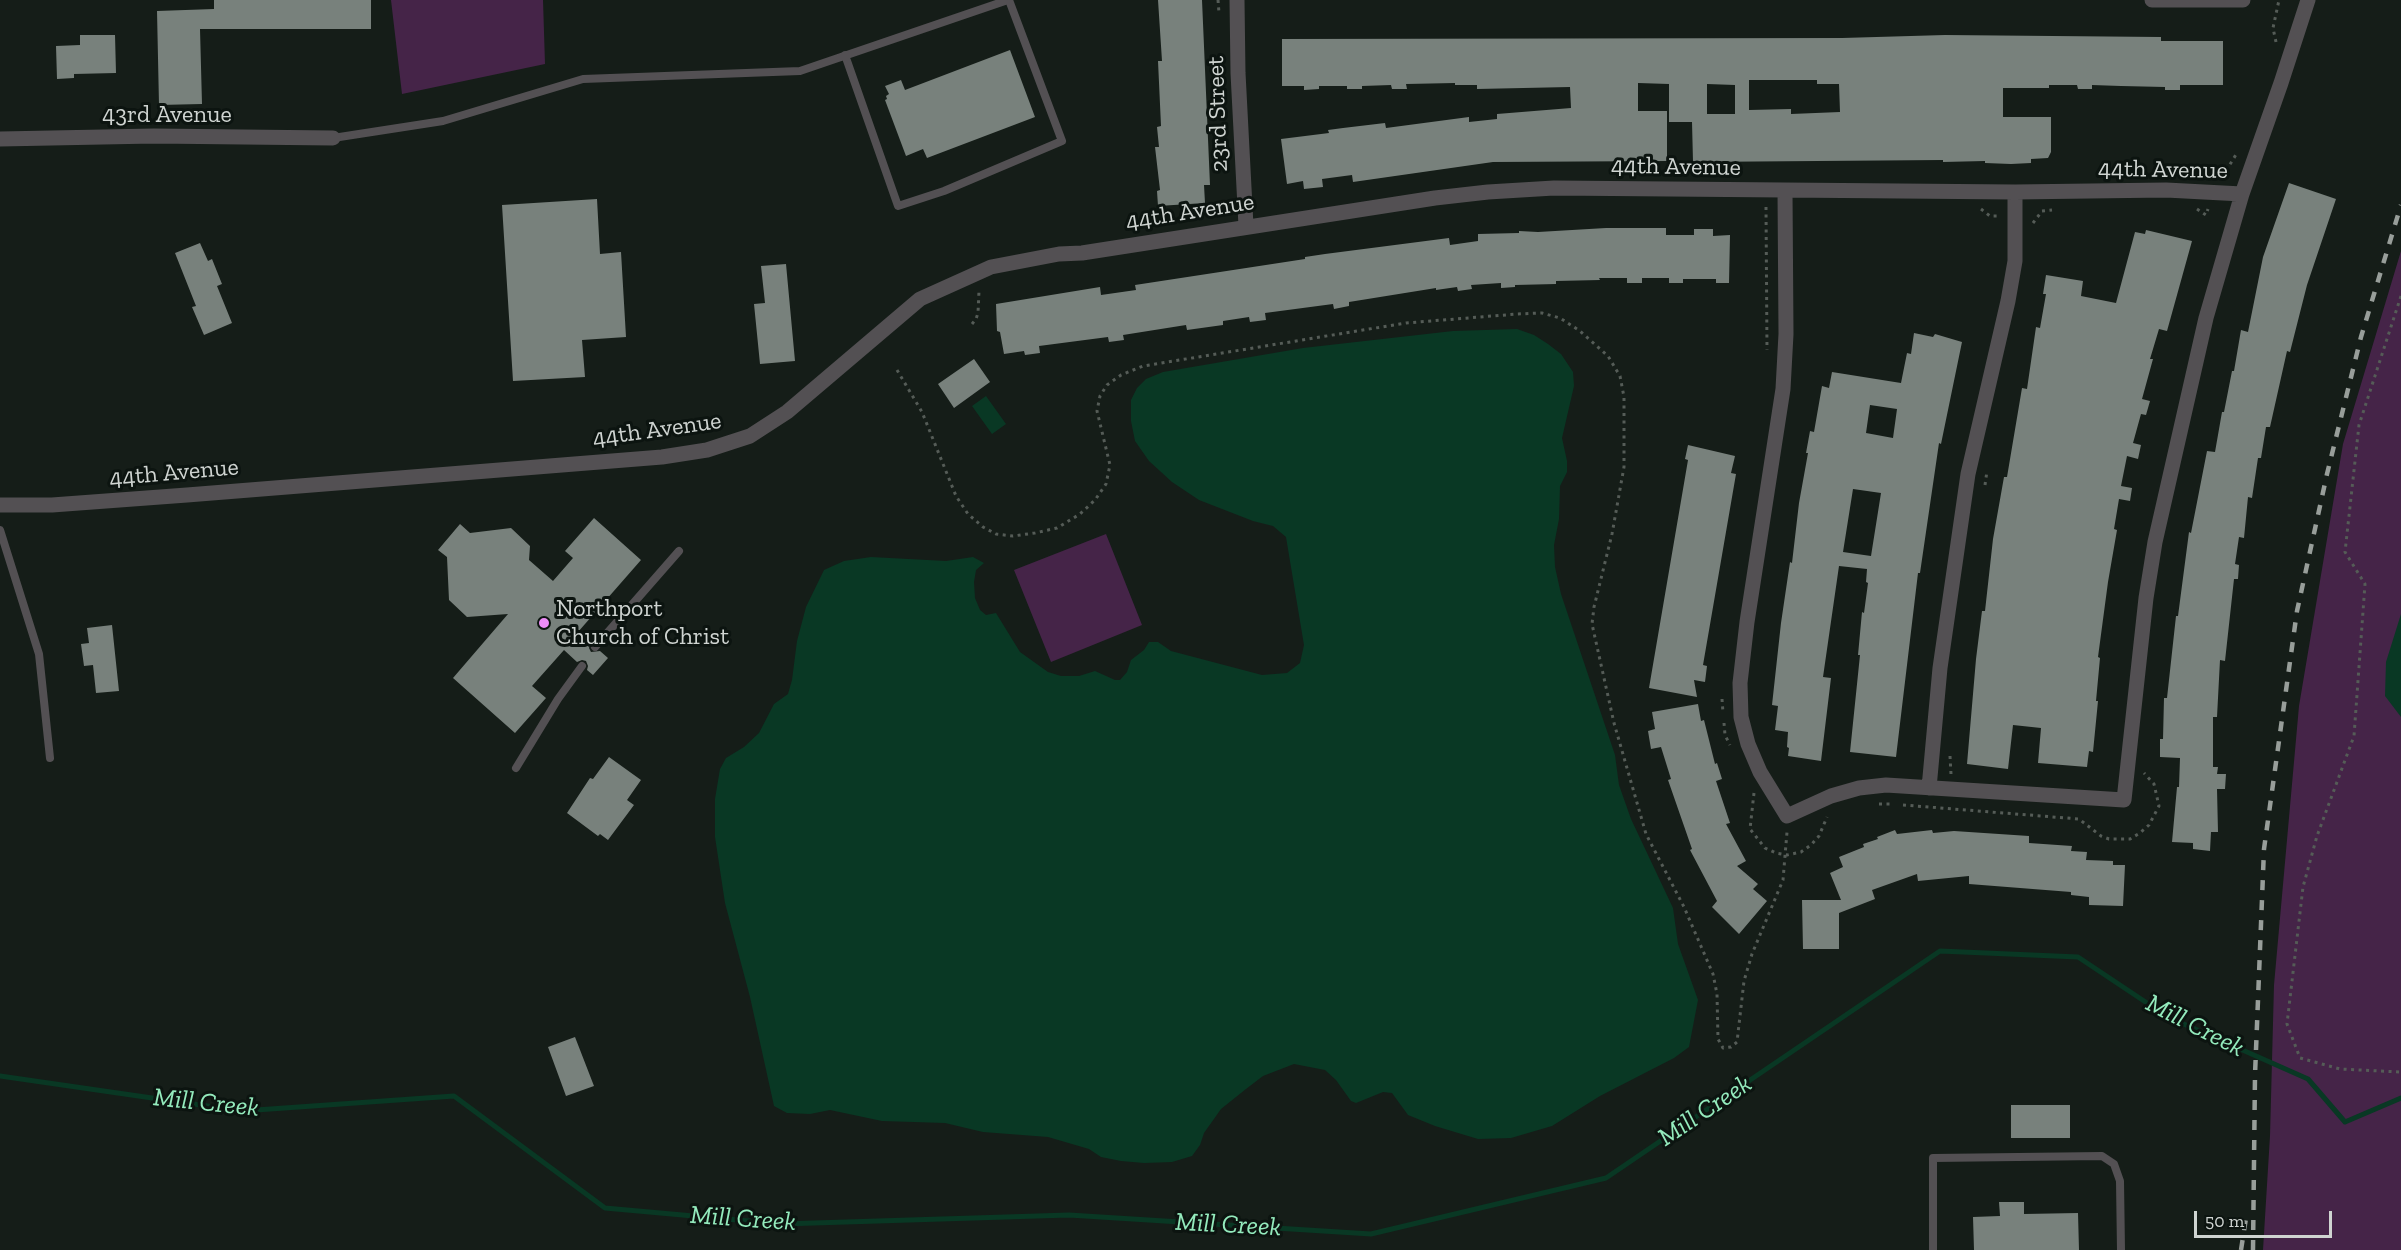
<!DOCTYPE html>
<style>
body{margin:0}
#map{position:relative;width:2401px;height:1250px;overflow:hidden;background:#151d18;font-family:"Zilla Slab",serif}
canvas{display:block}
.scale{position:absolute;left:2194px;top:1211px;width:138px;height:27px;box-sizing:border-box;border:3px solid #cfd4d1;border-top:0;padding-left:8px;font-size:18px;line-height:21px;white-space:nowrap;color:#cfd4d1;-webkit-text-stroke:4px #0c1410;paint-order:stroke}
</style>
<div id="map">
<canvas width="2401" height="1250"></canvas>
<div class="scale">50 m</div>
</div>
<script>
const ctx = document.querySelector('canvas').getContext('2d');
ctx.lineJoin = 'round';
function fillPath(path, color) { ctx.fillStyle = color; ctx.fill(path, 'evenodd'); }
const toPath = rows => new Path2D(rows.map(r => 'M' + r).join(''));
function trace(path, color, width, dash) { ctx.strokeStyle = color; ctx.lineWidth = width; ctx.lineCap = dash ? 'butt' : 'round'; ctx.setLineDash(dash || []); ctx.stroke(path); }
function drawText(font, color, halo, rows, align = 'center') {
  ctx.font = font + ' "Zilla Slab",serif'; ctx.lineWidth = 6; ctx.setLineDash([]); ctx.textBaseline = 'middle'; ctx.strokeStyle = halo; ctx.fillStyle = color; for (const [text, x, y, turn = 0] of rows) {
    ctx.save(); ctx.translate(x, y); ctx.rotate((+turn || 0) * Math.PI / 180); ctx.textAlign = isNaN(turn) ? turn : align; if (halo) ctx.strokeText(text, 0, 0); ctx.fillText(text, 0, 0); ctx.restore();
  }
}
fillPath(toPath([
 [391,0,543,0,545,64,402,94],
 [2401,251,2401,1250,2263,1250,2270,1136,2274,985,2299,706,2343,444],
 [1106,534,1142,625,1051,662,1014,570]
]), '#452448');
fillPath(toPath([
 [1517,329,1534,335,1548,344,1561,354,1573,372,1574,386,1562,438,1567,461,1567,472,1560,486,1559,519,1554,545,1555,567,1561,594,1615,755,1619,785,1631,819,1673,908,1678,944,1698,1000,1689,1047,1674,1058,1600,1096,1552,1126,1511,1138,1478,1139,1435,1126,1408,1115,1392,1093,1383,1092,1356,1103,1351,1101,1336,1080,1325,1070,1294,1064,1263,1076,1246,1089,1221,1109,1204,1133,1200,1145,1192,1156,1172,1162,1144,1163,1121,1161,1101,1157,1089,1149,1048,1137,983,1132,945,1123,882,1121,830,1110,810,1114,787,1113,774,1106,750,997,725,903,715,837,715,799,720,769,726,758,744,747,759,733,774,704,788,694,792,680,797,641,806,607,824,570,844,561,871,557,946,561,973,557,984,563,976,570,974,582,975,598,980,610,986,615,996,613,1020,652,1048,672,1061,676,1079,676,1095,671,1115,680,1120,680,1127,672,1131,660,1144,650,1149,642,1158,642,1171,651,1262,675,1287,673,1300,663,1304,645,1286,537,1273,526,1253,521,1199,500,1172,482,1149,461,1135,441,1131,421,1131,400,1137,388,1146,379,1163,372,1303,348,1453,331],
 [986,396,1006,424,992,434,972,406],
 [2401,614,2401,717,2385,696,2386,662]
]), '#093824');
trace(toPath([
 [0,1076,242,1111,454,1096,605,1208,782,1224,1069,1215,1371,1234,1606,1178,1940,951,2078,957,2168,1017,2308,1079,2345,1122,2401,1098]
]), '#093824', 5);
fillPath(toPath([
 [214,0,371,0,371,29,200,29,202,104,159,105,157,11,214,9],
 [1158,0,1202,0,1210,185,1204,185,1205,203,1158,206,1157,191,1160,190,1155,147,1159,147,1157,127,1161,126,1158,61,1162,61],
 [80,35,115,35,116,73,74,74,74,78,57,79,56,46,80,45],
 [1945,35,2161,37,2161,41,2223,41,2223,85,2180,85,2180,90,2165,90,2165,87,2121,86,2092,85,2092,89,2078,89,2077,85,2049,85,2049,88,2003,88,2003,117,2051,117,2051,152,2048,158,2031,159,2031,163,2011,164,1985,163,1985,161,1943,162,1943,160,1693,162,1692,122,1669,122,1669,84,1638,83,1638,111,1667,111,1667,161,1493,162,1353,182,1352,175,1322,179,1323,187,1304,189,1303,181,1287,184,1281,139,1329,133,1328,130,1343,128,1385,123,1386,128,1469,117,1469,122,1497,119,1497,114,1571,108,1570,87,1477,89,1477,85,1455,85,1455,83,1406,84,1407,89,1392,89,1391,85,1362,86,1362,89,1347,89,1347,86,1319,86,1319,89,1304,90,1304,86,1282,86,1282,39,1842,38],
 [1749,80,1817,80,1817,84,1839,84,1840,112,1791,114,1791,109,1749,110],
 [1707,84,1735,85,1735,114,1707,114],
 [1010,50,1035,117,927,158,923,149,906,156,885,100,887,99,886,96,889,94,885,86,901,80,905,90],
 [2289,183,2336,199,2307,285,2290,352,2287,351,2270,427,2266,427,2261,458,2258,458,2252,498,2248,497,2244,538,2239,537,2235,564,2239,565,2238,579,2234,579,2225,661,2220,660,2217,717,2213,717,2213,767,2218,767,2217,774,2226,774,2225,789,2217,789,2218,832,2211,832,2210,851,2193,849,2193,843,2172,842,2177,787,2179,787,2180,758,2160,757,2160,739,2163,739,2164,698,2167,698,2176,616,2178,616,2189,532,2191,533,2207,451,2215,452,2222,412,2224,412,2232,371,2234,371,2241,330,2248,332,2263,257],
 [597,199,600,254,621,252,626,337,582,340,585,377,513,381,502,205],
 [1606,228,1666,228,1666,235,1694,235,1694,229,1713,229,1713,236,1730,235,1729,283,1716,283,1716,279,1683,279,1683,283,1669,283,1669,278,1642,278,1642,283,1627,283,1627,278,1599,278,1600,280,1556,281,1556,284,1515,285,1515,287,1501,288,1501,283,1471,285,1472,289,1458,291,1457,287,1436,290,1436,288,1349,302,1349,306,1334,309,1333,304,1265,313,1266,320,1250,322,1249,317,1223,321,1223,325,1187,330,1186,325,1123,335,1124,340,1109,342,1108,337,1039,346,1040,353,1025,355,1024,351,1004,354,1000,332,997,331,996,304,1100,287,1101,295,1136,290,1135,285,1305,259,1305,257,1325,254,1449,238,1450,245,1478,241,1478,234,1519,233,1519,231,1538,232],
 [2146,230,2192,241,2167,331,2159,329,2150,359,2153,359,2142,399,2150,401,2146,415,2141,414,2133,443,2141,445,2138,459,2127,456,2121,486,2132,488,2130,501,2119,499,2114,529,2117,530,2108,582,2098,657,2100,658,2096,701,2098,701,2093,752,2089,751,2087,767,2038,763,2041,728,2013,725,2008,769,1967,764,1976,659,1982,611,1985,611,1993,539,2004,477,2007,477,2022,388,2027,389,2036,327,2040,328,2046,294,2043,294,2046,275,2083,281,2081,296,2116,303,2135,232,2145,234],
 [200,243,208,261,212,259,222,284,217,286,232,323,204,335,192,307,196,306,175,253],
 [786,264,795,361,760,364,754,304,765,303,761,266],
 [1914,333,1933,337,1935,334,1962,342,1941,444,1939,443,1920,573,1918,573,1896,757,1850,752,1860,655,1858,655,1862,612,1864,613,1868,583,1866,582,1867,569,1839,566,1823,677,1831,678,1821,761,1788,756,1789,748,1787,747,1788,732,1775,730,1778,706,1772,705,1781,623,1790,562,1792,563,1799,503,1808,453,1806,453,1810,431,1814,432,1822,386,1829,388,1832,372,1901,383,1907,353,1911,354],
 [1870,405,1897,409,1893,438,1866,433],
 [1853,489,1881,493,1871,556,1843,552],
 [974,359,990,382,954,408,938,384],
 [1688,445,1735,456,1731,473,1736,474,1703,665,1707,666,1705,682,1694,680,1697,697,1649,688,1688,460,1685,459],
 [594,518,641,560,578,632,590,643,589,648,591,652,600,651,608,658,593,675,587,670,588,666,586,661,582,660,577,662,564,650,532,686,546,698,515,733,453,678,508,614,467,617,449,600,447,557,438,550,460,524,470,533,511,528,530,546,529,560,553,581,573,558,565,551],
 [112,625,119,691,96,693,93,665,84,666,81,644,89,643,87,628],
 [1698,704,1701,721,1704,720,1715,764,1717,763,1722,779,1716,781,1730,823,1726,824,1746,861,1737,866,1758,884,1753,889,1767,901,1739,934,1712,907,1717,901,1690,850,1692,849,1668,780,1671,779,1661,747,1651,749,1648,731,1655,729,1652,712],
 [609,757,641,780,627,800,634,805,608,840,600,834,598,836,567,813,590,778,593,779],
 [1895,830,1897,834,1932,830,1933,833,1954,831,2029,836,2029,843,2072,846,2071,851,2087,852,2086,860,2113,861,2113,865,2125,865,2123,906,2089,905,2089,897,2071,895,2071,892,1969,884,1969,876,1918,881,1917,874,1872,890,1875,899,1839,913,1839,949,1803,949,1802,900,1841,900,1830,873,1843,867,1839,857,1864,847,1863,844,1878,839,1877,837],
 [575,1037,594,1086,566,1096,548,1047],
 [2011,1105,2070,1105,2070,1138,2011,1138],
 [1999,1202,2024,1202,2024,1214,2078,1213,2079,1250,1974,1250,1973,1217,2000,1216]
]), '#78817c');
trace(toPath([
 [1218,0,1219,13],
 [2276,42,2273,28,2279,0],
 [2213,176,2213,173,2229,166,2237,153],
 [1766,207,1767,350],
 [1981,209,1990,216,1999,216],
 [2197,209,2206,215,2208,209],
 [2033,223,2042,211,2052,210],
 [2401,296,2359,425,2345,552,2365,584,2354,736,2317,836,2303,887,2287,1024,2300,1058,2340,1069,2401,1072],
 [972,324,976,319,978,313,979,291],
 [897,370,922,412,956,496,968,514,983,527,996,534,1013,536,1035,533,1057,528,1080,514,1095,500,1106,484,1110,465,1097,411,1100,396,1107,385,1121,375,1143,366,1406,323,1517,314,1542,313,1560,318,1580,331,1608,356,1620,376,1624,397,1624,467,1612,534,1594,607,1592,624,1614,723,1646,834,1684,907,1713,974,1717,994,1718,1039,1723,1048,1731,1047,1737,1042,1744,981,1752,954,1783,880,1787,832],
 [1985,485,1987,471],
 [1722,699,1723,713],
 [1724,723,1725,735,1730,745],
 [1950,756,1951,774],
 [1754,793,1750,829,1765,848,1776,853,1787,855,1801,852,1811,845,1819,836,1827,817],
 [1879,804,1893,804],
 [1903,805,2079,819,2101,836,2109,839,2130,839,2140,833,2149,825,2159,806,2154,784,2144,773]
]), '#555c57', 3, [3, 4.5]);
trace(toPath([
 [845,55,898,206,944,191,1062,141,1009,0],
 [333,138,443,121,583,79,800,71,1008,0],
 [0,530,39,654,50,758],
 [595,647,679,551],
 [516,768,558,699,582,666],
 [1933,1250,1933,1158,2102,1156,2114,1164,2120,1181,2121,1250]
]), '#535053', 8);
trace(toPath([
 [1237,0,1238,73,1246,226],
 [2152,0,2243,0],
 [0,139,154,136,333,138],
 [1785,191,1786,334,1783,389,1747,622,1740,683,1741,717,1748,744,1760,772,1787,816,1831,796,1859,788,1886,785,2124,800,2146,598,2155,542,2206,318,2242,194],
 [0,505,52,505,187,495,662,457,707,450,750,436,787,412,920,299,991,267,1059,254,1082,253,1435,198,1488,192,1554,188,2015,192,2166,190,2242,194,2281,83,2308,0],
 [1929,788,1940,668,1968,474,2008,301,2015,261,2015,192]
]), '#535053', 15);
trace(toPath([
 [2241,1250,2246,1218],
 [2253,1250,2255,1075,2264,849,2297,611,2327,474,2361,337,2401,205]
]), '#989e9a', 4.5, [10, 10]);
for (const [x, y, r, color] of [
 [544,623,6,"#ee8cf8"]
]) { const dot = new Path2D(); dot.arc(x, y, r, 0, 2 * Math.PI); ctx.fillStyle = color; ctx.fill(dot); trace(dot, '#0c1410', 2); }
drawText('24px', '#cfd4d1', '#0c1410', [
 ["23rd Street",1218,114,-92],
 ["43rd Avenue",167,115],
 ["44th Avenue",1676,167,1],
 ["44th Avenue",2163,170,1],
 ["44th Avenue",1190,212,-9],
 ["44th Avenue",657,430,-8],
 ["44th Avenue",174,473,-5]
]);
drawText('24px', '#cfd4d1', '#0c1410', [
 ["Northport",556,609],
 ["Church of Christ",556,637]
], 'left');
drawText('italic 26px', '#94ebbd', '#0c1410', [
 ["Mill Creek",2195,1026,27],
 ["Mill Creek",206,1103,6],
 ["Mill Creek",1705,1111,-34],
 ["Mill Creek",743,1219,4],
 ["Mill Creek",1228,1225,3]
]);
</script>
